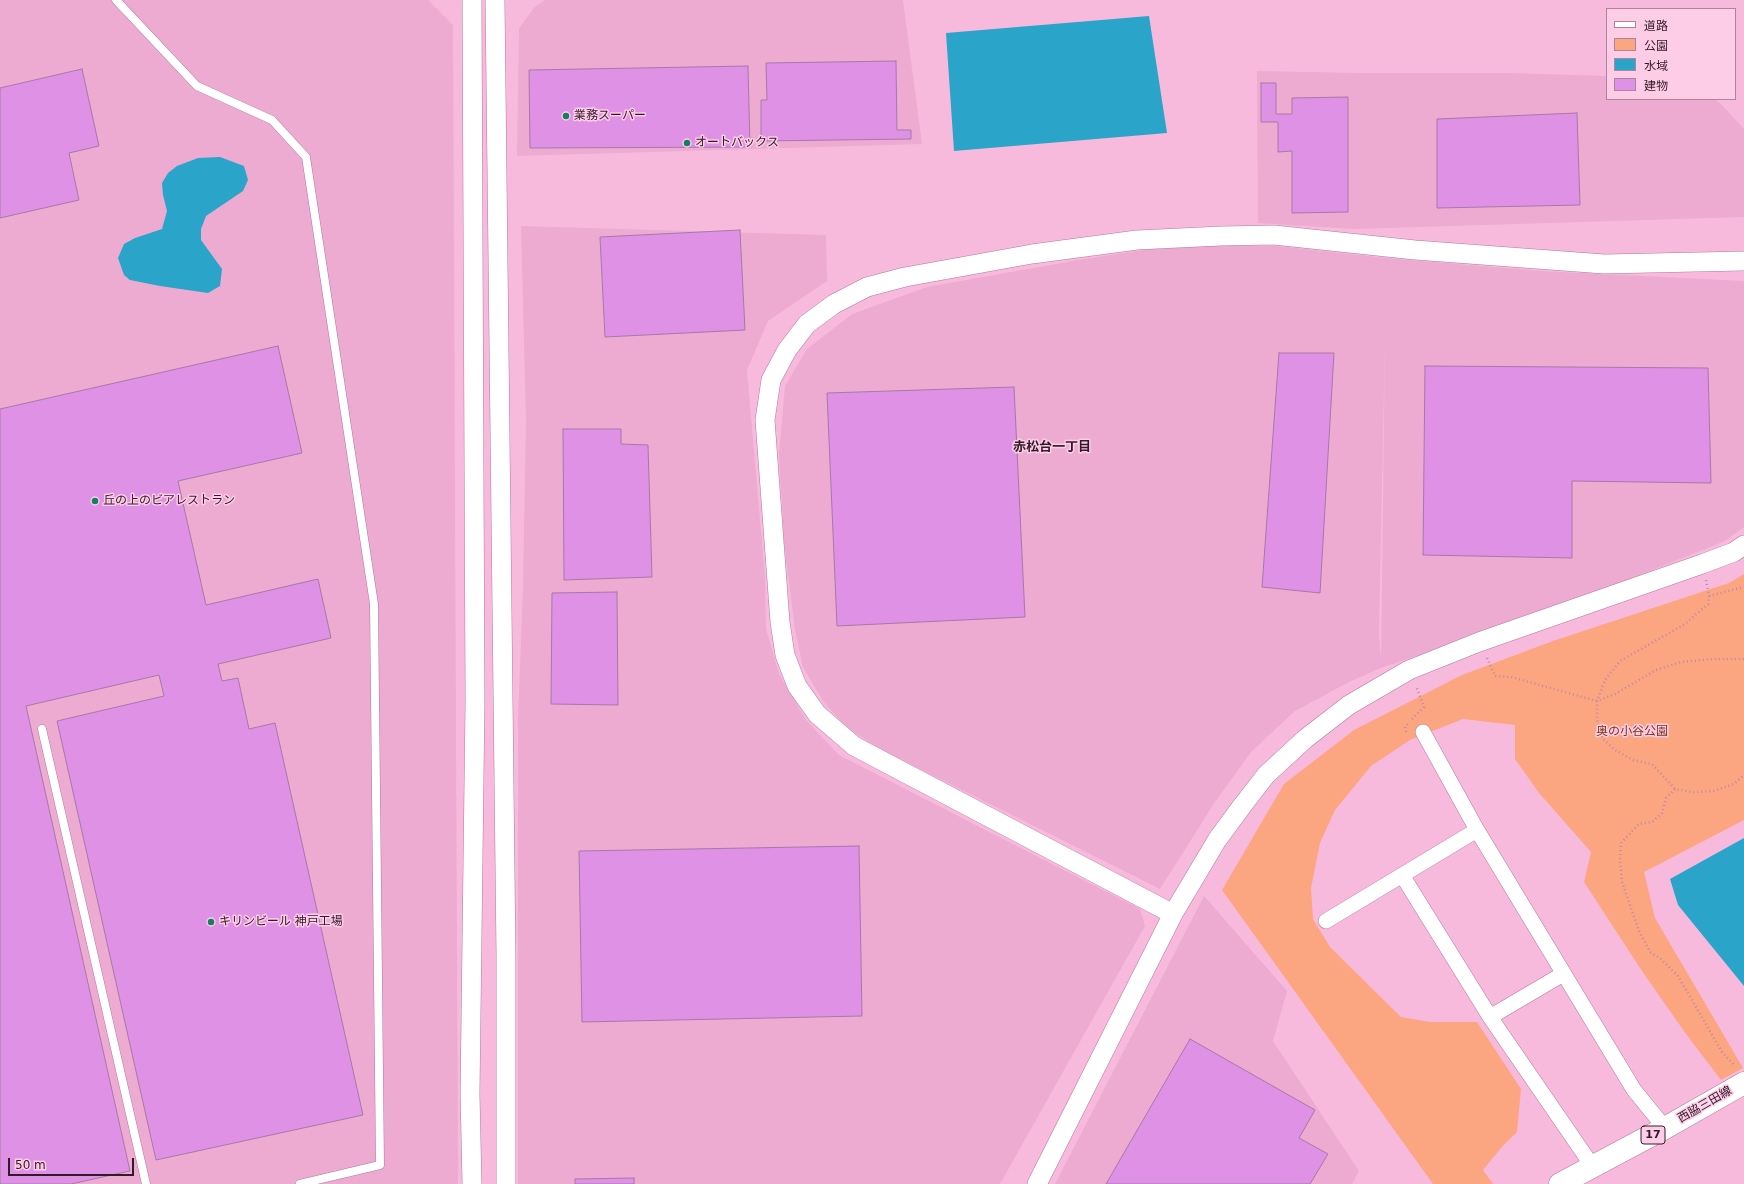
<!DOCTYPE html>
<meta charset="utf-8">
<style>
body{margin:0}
#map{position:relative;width:1744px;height:1184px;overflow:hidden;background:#f7badd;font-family:"DejaVu Sans","Noto Sans JP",sans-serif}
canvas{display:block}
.legend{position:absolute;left:1606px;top:8px;width:130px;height:92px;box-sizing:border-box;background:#fdcce7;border:1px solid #ab859b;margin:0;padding:5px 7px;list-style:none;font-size:12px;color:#311b28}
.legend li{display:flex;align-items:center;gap:8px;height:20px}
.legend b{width:20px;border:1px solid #ab859b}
.scale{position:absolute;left:8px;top:1158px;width:126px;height:18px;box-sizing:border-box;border:2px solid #311b28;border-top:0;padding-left:5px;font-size:12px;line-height:14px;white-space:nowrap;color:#311b28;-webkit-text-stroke:3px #fdcce7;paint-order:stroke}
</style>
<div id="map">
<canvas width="1744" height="1184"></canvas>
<ul class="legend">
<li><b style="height:5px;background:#fff"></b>道路</li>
<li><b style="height:11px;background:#fba681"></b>公園</li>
<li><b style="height:11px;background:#2ba4c9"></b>水域</li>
<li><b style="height:11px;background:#de91e5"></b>建物</li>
</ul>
<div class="scale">50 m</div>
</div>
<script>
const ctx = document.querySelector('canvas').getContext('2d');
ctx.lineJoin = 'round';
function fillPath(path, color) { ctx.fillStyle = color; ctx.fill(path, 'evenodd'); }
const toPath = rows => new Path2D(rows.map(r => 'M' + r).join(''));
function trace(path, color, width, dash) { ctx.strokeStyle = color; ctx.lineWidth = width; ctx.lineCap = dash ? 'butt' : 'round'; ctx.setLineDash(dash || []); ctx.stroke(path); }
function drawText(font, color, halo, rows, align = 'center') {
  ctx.font = font + ' "DejaVu Sans","Noto Sans JP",sans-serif'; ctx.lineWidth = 3; ctx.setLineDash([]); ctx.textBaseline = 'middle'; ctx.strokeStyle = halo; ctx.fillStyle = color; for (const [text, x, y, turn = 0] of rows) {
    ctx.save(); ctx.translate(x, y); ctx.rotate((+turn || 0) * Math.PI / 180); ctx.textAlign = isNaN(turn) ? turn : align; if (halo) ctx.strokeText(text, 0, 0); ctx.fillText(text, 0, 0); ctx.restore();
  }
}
fillPath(toPath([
 [0,0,428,0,453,25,458,1184,0,1184],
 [545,0,903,0,922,144,517,156,519,28,534,8],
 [1257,71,1360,73,1507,73,1607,76,1607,99,1715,99,1723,106,1744,129,1744,217,1355,229,1258,223],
 [521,226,826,235,827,281,768,321,747,370,765,578,766,629,779,674,806,720,839,755,1140,909,1145,926,1000,1184,518,1184,518,720,523,586,526,420],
 [1170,246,1277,246,1386,258,1541,271,1744,281,1744,527,1725,541,1637,576,1485,633,1381,668,1349,682,1295,711,1251,752,1215,802,1160,889,878,748,845,726,823,701,803,667,795,630,784,542,779,454,785,386,807,349,852,314,927,287,1078,260],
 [1385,336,1381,661,1379,634],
 [1204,896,1287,991,1273,1041,1359,1171,1352,1184,1055,1184]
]), '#edabd1');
fillPath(toPath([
 [1744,574,1744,820,1644,872,1655,918,1743,1068,1721,1080,1686,1034,1642,971,1584,882,1591,852,1539,793,1515,759,1515,725,1463,719,1410,740,1371,766,1335,810,1320,843,1311,888,1313,919,1330,947,1401,1017,1430,1022,1477,1022,1521,1089,1517,1132,1501,1148,1483,1170,1493,1184,1433,1184,1222,890,1284,784,1354,730,1462,675,1553,641,1729,583]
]), '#fba681');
fillPath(toPath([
 [1149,16,1167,133,954,151,946,33],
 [220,157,244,166,248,180,243,191,206,216,201,229,201,240,222,269,220,286,208,293,160,286,130,280,124,275,118,258,124,244,135,238,162,229,167,211,163,195,162,183,168,173,177,166,198,158],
 [1744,838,1744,986,1678,905,1670,879]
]), '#2ba4c9');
const building = toPath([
 [896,61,897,130,911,130,911,139,761,141,761,100,767,100,766,63,896,61],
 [748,66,750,147,530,148,529,70,748,66],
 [82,69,99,146,69,153,79,200,0,218,0,88,82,69],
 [1261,83,1276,83,1276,114,1292,114,1292,98,1348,97,1348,212,1292,213,1292,151,1278,152,1278,122,1261,122,1261,83],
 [1577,113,1580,205,1437,208,1437,119,1577,113],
 [740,230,745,330,605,337,600,237,740,230],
 [278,346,302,453,178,481,206,605,318,579,331,638,218,664,222,681,238,678,249,729,275,723,363,1115,156,1160,57,721,164,696,159,675,26,706,130,1171,71,1184,0,1184,0,409,278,346],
 [1279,353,1334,353,1320,593,1262,587,1279,353],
 [1425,366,1708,368,1711,483,1572,481,1572,558,1423,555,1425,366],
 [1014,387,1025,617,837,626,827,393,1014,387],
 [563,429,621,429,621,444,648,445,652,577,564,580,563,429],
 [617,592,618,705,551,704,552,593,617,592],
 [859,846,862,1016,582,1022,579,851,859,846],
 [1190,1039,1315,1110,1299,1138,1328,1154,1310,1184,1106,1184,1190,1039],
 [634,1178,634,1184,575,1184,575,1179,634,1178]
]);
fillPath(building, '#de91e5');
trace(building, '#a57aa8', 1);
const service = toPath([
 [116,0,197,86,272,120,306,157,374,604,380,1165,300,1184],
 [42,729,146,1184]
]);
const minor = toPath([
 [1423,732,1477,830,1634,1090,1665,1128],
 [1402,875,1490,1017,1593,1167],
 [1326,921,1477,830],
 [1490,1017,1563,974]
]);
const tertiary = toPath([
 [472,0,475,702,470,1094,472,1184],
 [495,0,506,956,506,1184],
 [1173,914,854,746,817,714,797,686,785,655,780,622,765,420,771,380,787,350,807,324,834,304,867,287,905,277,1032,254,1137,240,1221,236,1274,235,1415,250,1604,264,1744,261],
 [1037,1184,1173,914,1217,840,1242,806,1266,775,1305,739,1349,705,1409,670,1479,642,1702,564,1734,552,1744,545]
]);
const primary = toPath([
 [1560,1184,1665,1128,1744,1083]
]);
trace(service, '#b1799a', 9);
trace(minor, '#b1799a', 16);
trace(tertiary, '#b1799a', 20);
trace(primary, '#b1799a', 23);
trace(toPath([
 [1706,580,1709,596,1708,604,1685,624,1620,661,1605,680,1597,701,1597,720,1603,739,1615,750,1633,760,1652,764,1675,789,1692,792,1714,791,1734,784,1744,775],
 [1709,596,1744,587],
 [1487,658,1495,676,1511,677,1597,701,1615,694,1656,670,1681,662,1713,659,1744,659],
 [1412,719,1424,707,1416,686],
 [1406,732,1405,727,1409,723],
 [1675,789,1666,798,1662,813,1652,822,1639,824,1621,843,1620,860,1622,882,1639,931,1650,952,1661,959,1678,976,1722,1052,1735,1066]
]), '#bb8aa6', 2.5, [1, 3]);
trace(service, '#fff', 8);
trace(minor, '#fff', 15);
trace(tertiary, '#fff', 19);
trace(primary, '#fff', 22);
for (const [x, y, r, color] of [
 [566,116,4,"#16805c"],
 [687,143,4,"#16805c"],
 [95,501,4,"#16805c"],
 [211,922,4,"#16805c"]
]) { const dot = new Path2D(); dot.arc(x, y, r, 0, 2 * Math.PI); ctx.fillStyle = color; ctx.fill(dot); trace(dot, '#fdcce7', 1.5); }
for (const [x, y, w] of [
 [1653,1135,24]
]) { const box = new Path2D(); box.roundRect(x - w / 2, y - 9, w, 18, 3); ctx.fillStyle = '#fdcce7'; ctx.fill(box); trace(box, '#311b28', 1); }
drawText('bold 11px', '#311b28', null, [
 ["17",1653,1135]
]);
drawText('12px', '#311b28', '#fdcce7', [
 ["業務スーパー",574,116],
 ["オートバックス",695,143],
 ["丘の上のビアレストラン",103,501],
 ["キリンビール 神戸工場",219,922]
], 'left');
drawText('12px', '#793515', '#fdcce7', [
 ["奥の小谷公園",1632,732]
]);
drawText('12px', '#311b28', '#fdcce7', [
 ["西脇三田線",1705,1105,-30]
]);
drawText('bold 13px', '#311b28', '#fdcce7', [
 ["赤松台一丁目",1052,448]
]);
</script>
